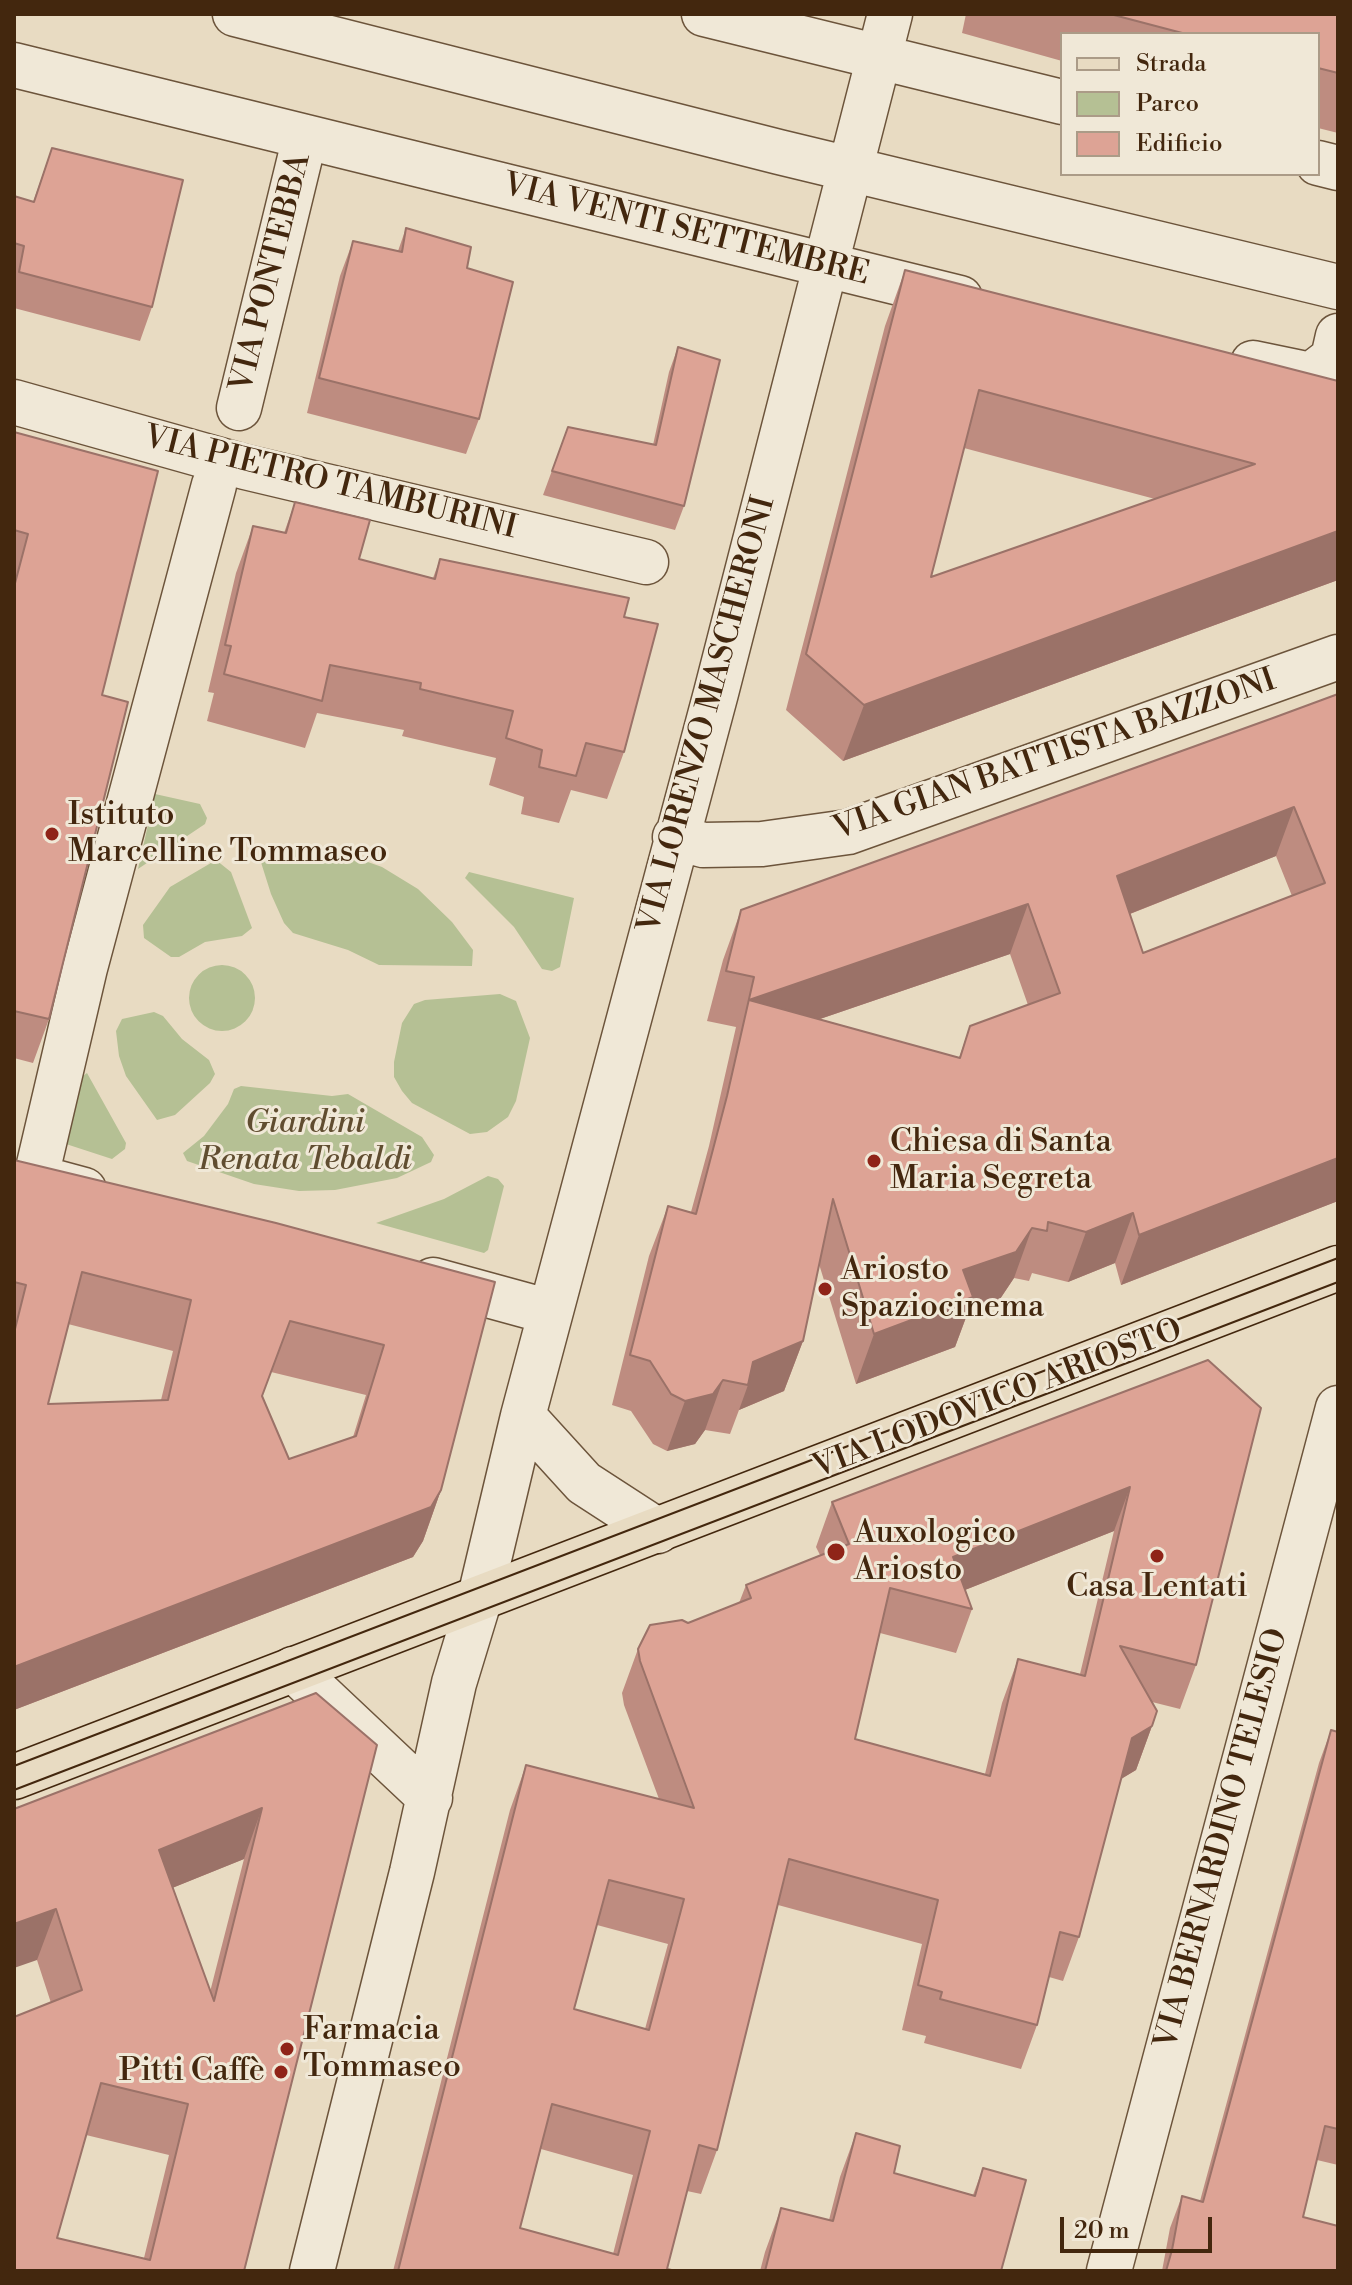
<!DOCTYPE html>
<meta charset="utf-8">
<style>
body{margin:0}
#map{position:relative;width:1352px;height:2285px;overflow:hidden;background:#e8dbc2;font-family:"Libre Bodoni",serif}
canvas{display:block}
.frame{position:absolute;inset:0;border:16px solid #43270e;pointer-events:none}
.legend{position:absolute;left:1060px;top:32px;width:260px;height:144px;box-sizing:border-box;background:#f0e8d7;border:2px solid #ab9b87;margin:0;padding:10px 14px;list-style:none;font-size:24px;color:#43270e}
.legend li{display:flex;align-items:center;gap:16px;height:40px}
.legend b{width:40px;border:2px solid #ab9b87}
.scale{position:absolute;left:1060px;top:2217px;width:152px;height:36px;box-sizing:border-box;border:4px solid #43270e;border-top:0;padding-left:10px;font-size:24px;line-height:28px;white-space:nowrap;color:#43270e;-webkit-text-stroke:6px #f0e8d7;paint-order:stroke}
</style>
<div id="map">
<canvas width="1352" height="2285"></canvas>
<div class="frame"></div>
<ul class="legend">
<li><b style="height:10px;background:#e8dbc2"></b>Strada</li>
<li><b style="height:22px;background:#b5c094"></b>Parco</li>
<li><b style="height:22px;background:#dda395"></b>Edificio</li>
</ul>
<div class="scale">20 m</div>
</div>
<script>
const ctx = document.querySelector('canvas').getContext('2d');
ctx.lineJoin = 'round';
function fillPath(path, color) { ctx.fillStyle = color; ctx.fill(path, 'evenodd'); }
const toPath = rows => new Path2D(rows.map(r => 'M' + r).join(''));
function trace(path, color, width, dash) { ctx.strokeStyle = color; ctx.lineWidth = width; ctx.lineCap = dash ? 'butt' : 'round'; ctx.setLineDash(dash || []); ctx.stroke(path); }
function drawText(font, color, halo, rows, align = 'center') {
  ctx.font = font + ' "Libre Bodoni",serif'; ctx.lineWidth = 6; ctx.setLineDash([]); ctx.textBaseline = 'middle'; ctx.strokeStyle = halo; ctx.fillStyle = color; for (const [text, x, y, turn = 0] of rows) {
    ctx.save(); ctx.translate(x, y); ctx.rotate((+turn || 0) * Math.PI / 180); ctx.textAlign = isNaN(turn) ? turn : align; if (halo) ctx.strokeText(text, 0, 0); ctx.fillText(text, 0, 0); ctx.restore();
  }
}
fillPath(toPath([
 [155,794,200,804,207,818,205,824,138,869],
 [287,847,351,856,382,867,418,889,452,922,473,950,472,966,379,965,348,950,293,933,284,923,271,894,259,856,260,850,267,848],
 [216,860,231,872,252,928,242,936,205,942,179,957,171,957,144,938,143,925,170,887],
 [469,872,574,898,560,967,552,971,542,969,514,927,465,878],
 '189 998a33 33 0 1 1 66 0a33 33 0 1 1-66 0Z',
 [500,994,516,1001,530,1038,516,1101,508,1117,487,1132,470,1134,412,1103,402,1091,394,1077,394,1062,402,1023,414,1004,425,1000],
 [154,1012,163,1016,182,1039,209,1060,215,1074,210,1083,175,1115,157,1120,126,1076,119,1056,116,1031,122,1019],
 [87,1073,126,1143,125,1149,112,1159,66,1144,83,1076],
 [241,1086,332,1096,348,1094,422,1137,434,1155,431,1162,397,1178,335,1190,299,1191,254,1184,187,1161,183,1153,204,1136,228,1104,234,1089],
 [488,1176,498,1179,504,1186,488,1250,484,1253,376,1223,444,1199]
]), '#b5c094');
const minor = toPath([
 [235,14,779,152,1338,287],
 [704,14,1062,102],
 [14,65,960,298],
 [1318,163,1338,168],
 [1253,363,1311,375,1333,358,1338,336],
 [14,402,245,467,646,562],
 [239,408,305,137],
 [675,837,703,845,762,844,848,832,1338,657],
 [84,1190,36,1177,85,968,214,485],
 [433,1280,550,1312],
 [523,1416,584,1483,658,1531],
 [293,1669,430,1798],
 [312,2271,412,1872,454,1683,479,1601,523,1416,716,693,890,14],
 [1109,2271,1338,1408]
]);
const major = toPath([
 [14,1777,1338,1268]
]);
trace(minor, '#6c543b', 47);
trace(major, '#43270e', 47);
trace(minor, '#f0e8d7', 44);
trace(major, '#e8dbc2', 44);
trace(toPath([
 [14,1766,1338,1258],
 [14,1790,1338,1282]
]), '#43270e', 2);
fillPath(toPath([
 [966,14,1338,14,1338,133,1318,128,1318,34,1062,34,1062,61,962,33],
 [52,148,152,307,140,341,14,308,14,196,33,202],
 [406,228,479,419,466,454,307,413,340,276,353,241,398,251],
 [905,270,1338,381,1338,580,843,761,786,710,885,326],
 [964,448,1155,499,931,577],
 [678,347,684,506,675,530,543,495,568,427,653,445,669,372],
 [14,432,102,695,49,1019,33,1063,14,1058],
 [295,502,359,559,433,578,440,559,624,617,624,752,607,799,571,790,559,823,521,814,524,797,489,785,496,758,402,736,404,730,317,713,305,748,207,721,214,693,208,692,236,573,253,526,284,533],
 [1338,694,1338,1201,1121,1285,1115,1263,1068,1282,1032,1273,1029,1281,1014,1278,998,1302,968,1312,955,1347,856,1384,819,1264,803,1341,784,1391,739,1410,730,1434,705,1430,695,1444,667,1451,653,1444,631,1411,612,1405,649,1256,668,1206,691,1212,709,1146,736,1027,707,1021,723,960,741,910,1273,718],
 [1276,856,1292,896,1143,953,1130,914],
 [1010,954,1028,1005,970,1026,959,1058,820,1019],
 [14,1160,495,1282,441,1490,423,1541,413,1557,14,1710],
 [68,1324,173,1351,161,1400,48,1404],
 [271,1372,366,1395,353,1437,289,1459,262,1396],
 [1208,1360,1196,1665,1180,1709,1152,1702,1152,1726,1136,1770,1121,1779,1079,1937,1063,1981,1049,1977,1037,2025,1021,2069,924,2043,926,2036,902,2030,922,1944,778,1905,717,2150,701,2194,687,2191,667,2269,676,2271,393,2271,510,1810,526,1765,659,1799,624,1705,622,1693,638,1649,688,1623,739,1603,746,1585,820,1555,816,1547,832,1502],
 [1114,1531,1080,1674,1018,1659,1002,1703,985,1774,855,1739,880,1633,956,1653,972,1609,965,1590],
 [597,1925,668,1944,645,2029,574,2009],
 [541,2149,633,2175,613,2254,520,2228],
 [1331,1730,1338,1732,1338,2165,1317,2160,1303,2217,1338,2271,1162,2271,1170,2228,1182,2196,1200,2201,1319,1763],
 [377,1745,244,2271,14,2271,51,2003,37,1960,14,1809],
 [244,1859,210,1992,172,1888],
 [86,2135,169,2155,144,2258,57,2238],
 [856,2133,894,2173,973,2195,983,2168,1001,2271,760,2271,765,2252,781,2208,829,2220,840,2177]
]), '#be8c80');
fillPath(toPath([
 [1338,531,1338,580,843,761,864,705],
 [1294,807,1276,856,1099,926,1117,876],
 [1028,904,1010,954,738,1047,749,1000],
 [1338,1158,1338,1201,1121,1285,1139,1235],
 [1133,1213,1115,1263,1068,1282,1086,1232],
 [1032,1228,1014,1278,998,1302,968,1312,955,1347,856,1384,874,1334,963,1270],
 [803,1341,784,1391,739,1410,748,1385,753,1362],
 [723,1380,705,1430,695,1444,667,1451,685,1401],
 [1130,1487,1114,1531,937,1601,953,1557],
 [441,1490,423,1541,413,1557,14,1710,14,1667],
 [1152,1726,1136,1770,1116,1782,1132,1738],
 [262,1808,244,1859,140,1901,159,1850],
 [56,1909,37,1960,14,1968,14,1924]
]), '#9b7268');
const building = toPath([
 [1110,14,1338,14,1338,73,1318,68,1318,34,1186,34,1110,14],
 [52,148,183,180,152,307,19,272,24,246,14,243,14,196,34,202,52,148],
 [406,228,471,247,467,268,513,282,479,419,319,378,353,241,402,252,406,228],
 [905,270,1338,381,1338,531,864,705,806,654,905,270],
 [979,390,1255,464,931,577,979,390],
 [678,347,720,360,684,506,552,471,568,427,656,445,678,347],
 [14,432,158,471,102,695,128,702,49,1019,14,1011,14,587,28,534,14,530,14,432],
 [295,502,370,520,359,559,435,579,440,559,629,598,624,617,658,624,624,752,586,743,576,776,539,767,542,750,506,738,513,711,420,689,421,683,330,665,322,701,224,674,231,646,225,645,253,526,286,533,295,502],
 [1338,694,1338,1158,1139,1235,1133,1213,1086,1232,1048,1222,1047,1231,1032,1228,1016,1252,963,1270,973,1297,874,1334,833,1199,803,1341,753,1362,748,1385,723,1380,713,1394,685,1401,671,1394,650,1361,630,1355,668,1206,696,1214,727,1096,754,977,726,971,741,910,1273,718,1338,694],
 [1294,807,1325,883,1143,953,1117,876,1294,807],
 [1028,904,1060,993,970,1026,960,1058,749,1000,1028,904],
 [14,1160,276,1223,495,1282,441,1490,431,1507,14,1667,14,1333,26,1285,14,1282,14,1160],
 [82,1272,191,1300,168,1400,48,1404,82,1272],
 [290,1321,384,1345,356,1436,289,1459,262,1396,290,1321],
 [1208,1360,1261,1408,1196,1665,1120,1646,1157,1711,1152,1726,1132,1738,1079,1937,1060,1932,1037,2025,940,1999,942,1992,918,1985,938,1900,789,1859,717,2150,699,2145,667,2269,676,2271,398,2271,526,1765,694,1808,640,1661,638,1649,650,1625,682,1620,688,1623,751,1598,746,1585,849,1544,832,1502,1208,1360],
 [1130,1487,1085,1676,1018,1659,990,1776,855,1739,890,1588,972,1609,953,1557,1130,1487],
 [609,1880,684,1899,649,2030,574,2009,609,1880],
 [552,2104,650,2131,618,2255,520,2228,552,2104],
 [316,1693,377,1745,244,2271,14,2271,14,2017,82,1990,56,1909,14,1924,14,1809,316,1693],
 [262,1808,214,2001,159,1850,262,1808],
 [101,2083,188,2104,150,2260,57,2238,101,2083],
 [1331,1730,1338,1732,1338,2129,1325,2126,1303,2217,1338,2226,1338,2271,1166,2271,1172,2250,1182,2196,1203,2202,1331,1730],
 [856,2133,900,2146,894,2173,975,2196,983,2168,1026,2180,1001,2271,765,2271,781,2208,833,2221,856,2133]
]);
fillPath(building, '#dda395');
trace(building, '#9b7268', 2);
for (const [x, y, r, color] of [
 [52,834,8,"#8f2418"],
 [874,1161,8,"#8f2418"],
 [825,1289,8,"#8f2418"],
 [836,1552,10,"#8f2418"],
 [1157,1556,8,"#8f2418"],
 [287,2049,8,"#8f2418"],
 [281,2072,8,"#8f2418"]
]) { const dot = new Path2D(); dot.arc(x, y, r, 0, 2 * Math.PI); ctx.fillStyle = color; ctx.fill(dot); trace(dot, '#f0e8d7', 3); }
drawText('32px', '#43270e', '#f0e8d7', [
 ["VIA VENTI SETTEMBRE",686,231,14],
 ["VIA PONTEBBA",272,273,-76],
 ["VIA PIETRO TAMBURINI",330,484,14],
 ["VIA LORENZO MASCHERONI",708,715,-75],
 ["VIA GIAN BATTISTA BAZZONI",1055,756,-19],
 ["VIA LODOVICO ARIOSTO",998,1400,-21],
 ["VIA BERNARDINO TELESIO",1223,1839,-75]
]);
drawText('32px', '#43270e', '#f0e8d7', [
 ["Istituto",68,816],
 ["Marcelline Tommaseo",68,853],
 ["Chiesa di Santa",890,1143],
 ["Maria Segreta",890,1180],
 ["Ariosto",841,1271],
 ["Spaziocinema",841,1308],
 ["Auxologico",854,1534],
 ["Ariosto",854,1571],
 ["Casa Lentati",1157,1588,"center"],
 ["Farmacia",303,2031],
 ["Tommaseo",303,2068],
 ["Pitti Caffè",265,2072,"right"]
], 'left');
drawText('italic 32px', '#604d30', '#f0e8d7', [
 ["Giardini",305,1124],
 ["Renata Tebaldi",305,1161]
]);
</script>
